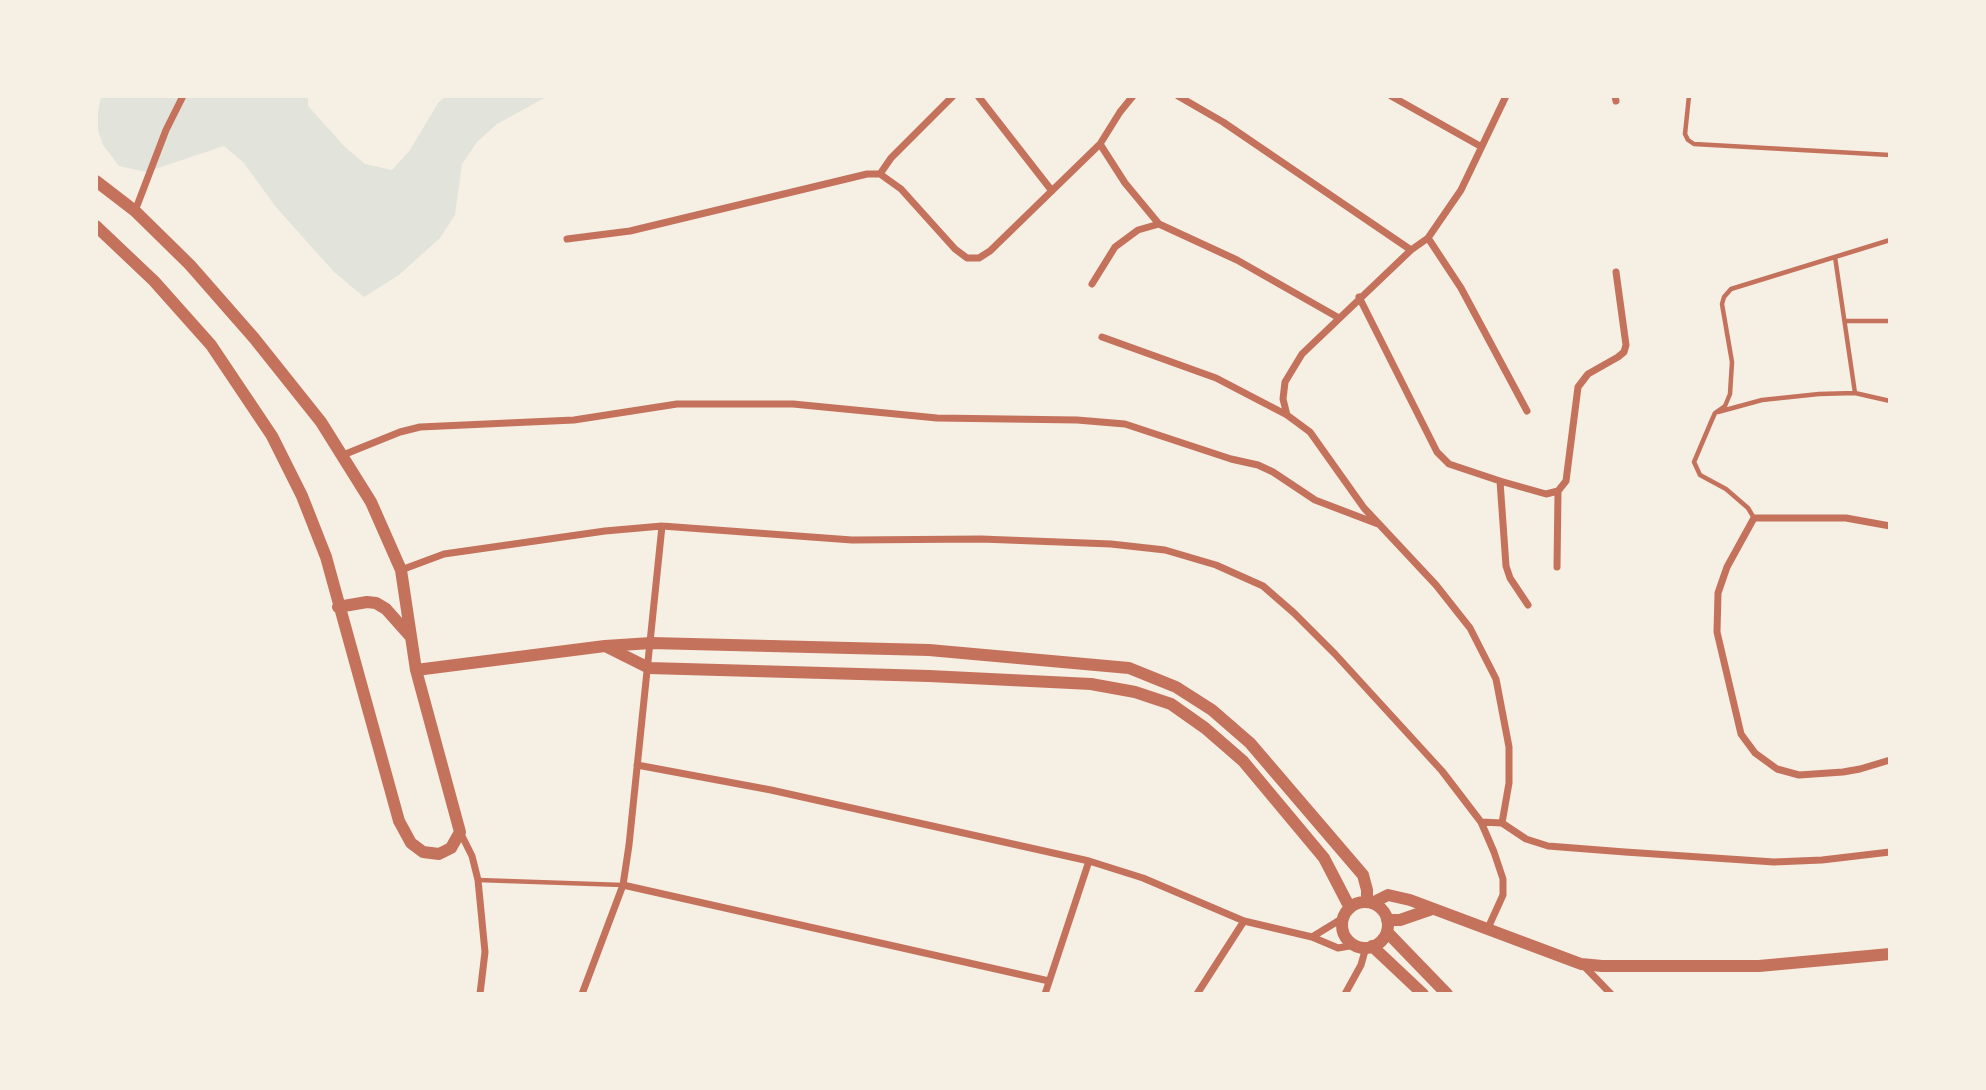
<!DOCTYPE html>
<style>
body{margin:0}
#map{position:relative;width:1986px;height:1090px;overflow:hidden;background:#f6efe4;font-family:Raleway,sans-serif}
canvas{display:block}
.frame{position:absolute;inset:0;border:98px solid #f6efe4;pointer-events:none}
</style>
<div id="map">
<canvas width="1986" height="1090"></canvas>
<div class="frame"></div>
</div>
<script>
const ctx = document.querySelector('canvas').getContext('2d');
ctx.lineJoin = 'round';
function fillPath(path, color) { ctx.fillStyle = color; ctx.fill(path, 'evenodd'); }
const toPath = rows => new Path2D(rows.map(r => 'M' + r).join(''));
function trace(path, color, width, dash) { ctx.strokeStyle = color; ctx.lineWidth = width; ctx.lineCap = dash ? 'butt' : 'round'; ctx.setLineDash(dash || []); ctx.stroke(path); }
fillPath(toPath([
 [101,96,308,96,308,106,345,147,365,164,392,170,410,150,438,103,446,96,548,96,497,124,477,142,462,164,455,215,440,238,399,275,364,297,334,272,275,206,244,163,224,146,146,172,119,166,103,145,96,124]
]), '#e2e4dc');
trace(toPath([
 [1689,96,1685,134,1688,140,1694,144,1890,155],
 [1835,257,1855,393],
 [1845,321,1890,321],
 [1718,412,1762,400,1819,394,1855,393,1890,401],
 [1754,518,1748,508,1726,489,1700,475,1694,462,1711,422,1715,413,1725,406,1730,394,1732,362,1722,304,1724,297,1731,289,1890,240],
 [478,880,623,885]
]), '#c5725c', 4.5);
trace(toPath([
 [978,96,1052,191],
 [1178,96,1223,122,1411,250],
 [1391,96,1480,146],
 [1615,96,1616,101],
 [1100,144,1125,183,1159,224,1237,260,1339,318],
 [880,174,891,158,953,96],
 [135,211,166,130,183,96],
 [1428,238,1461,288,1527,411],
 [567,239,630,231,867,174,880,174,901,189,955,249,967,258,979,258,990,251,1100,144,1120,112,1133,96],
 [1092,284,1115,247,1138,230,1159,224],
 [1359,297,1437,452,1449,464,1500,481,1546,494,1558,491],
 [1102,337,1216,378,1287,415,1310,432,1364,508,1436,585,1470,628,1496,679,1509,747,1509,783,1502,823],
 [1287,415,1283,399,1285,382,1302,354,1411,250,1428,238,1461,190,1506,96],
 [343,455,400,432,420,427,574,420,677,404,793,404,937,418,1077,420,1125,424,1231,459,1258,465,1273,472,1315,500,1378,524],
 [1500,481,1506,566,1510,578,1528,605],
 [1890,526,1846,518,1754,518,1727,567,1718,593,1717,632,1741,734,1755,753,1777,769,1799,775,1843,772,1860,769,1890,760],
 [1557,567,1558,491,1566,481,1578,387,1588,374,1618,357,1624,352,1626,345,1616,272],
 [401,570,444,554,605,531,662,526,852,540,981,539,1111,544,1165,550,1216,565,1263,586,1294,613,1335,654,1442,771,1481,822,1494,852,1503,879,1503,895,1488,928],
 [637,765,771,790,1089,861,1143,878,1244,921,1312,937,1338,948,1355,945],
 [1481,822,1502,823,1526,839,1548,846,1625,852,1774,862,1822,860,1890,852],
 [460,832,472,856,478,880,485,952,480,994],
 [623,885,1049,981],
 [1312,937,1343,918],
 [1582,964,1611,994],
 [582,994,623,885,629,845,662,526],
 [1045,994,1089,861],
 [1197,994,1244,921],
 [1345,994,1361,965,1366,947]
]), '#c5725c', 7);
trace(toPath([
 [96,181,135,211,190,265,254,338,321,422,371,502,401,570,416,670,460,832,451,848,439,854,423,852,411,843,399,821,326,557,302,496,272,436,211,345,154,281,96,226],
 [338,607,367,602,376,603,386,609,410,636],
 [607,647,649,668,929,676,1091,684,1135,692,1171,704,1205,728,1243,761,1324,858,1350,908],
 [416,670,605,646,651,643,929,650,1129,668,1176,687,1212,710,1250,743,1363,875,1367,890,1367,902],
 '1342 925a23 23 0 1 1 46 0a23 23 0 1 1-46 0Z',
 [1372,903,1388,895,1410,900,1581,964,1602,966,1759,966,1890,954],
 [1387,920,1400,920,1432,909],
 [1387,932,1447,994],
 [1372,946,1423,994]
]), '#c5725c', 12);
</script>
